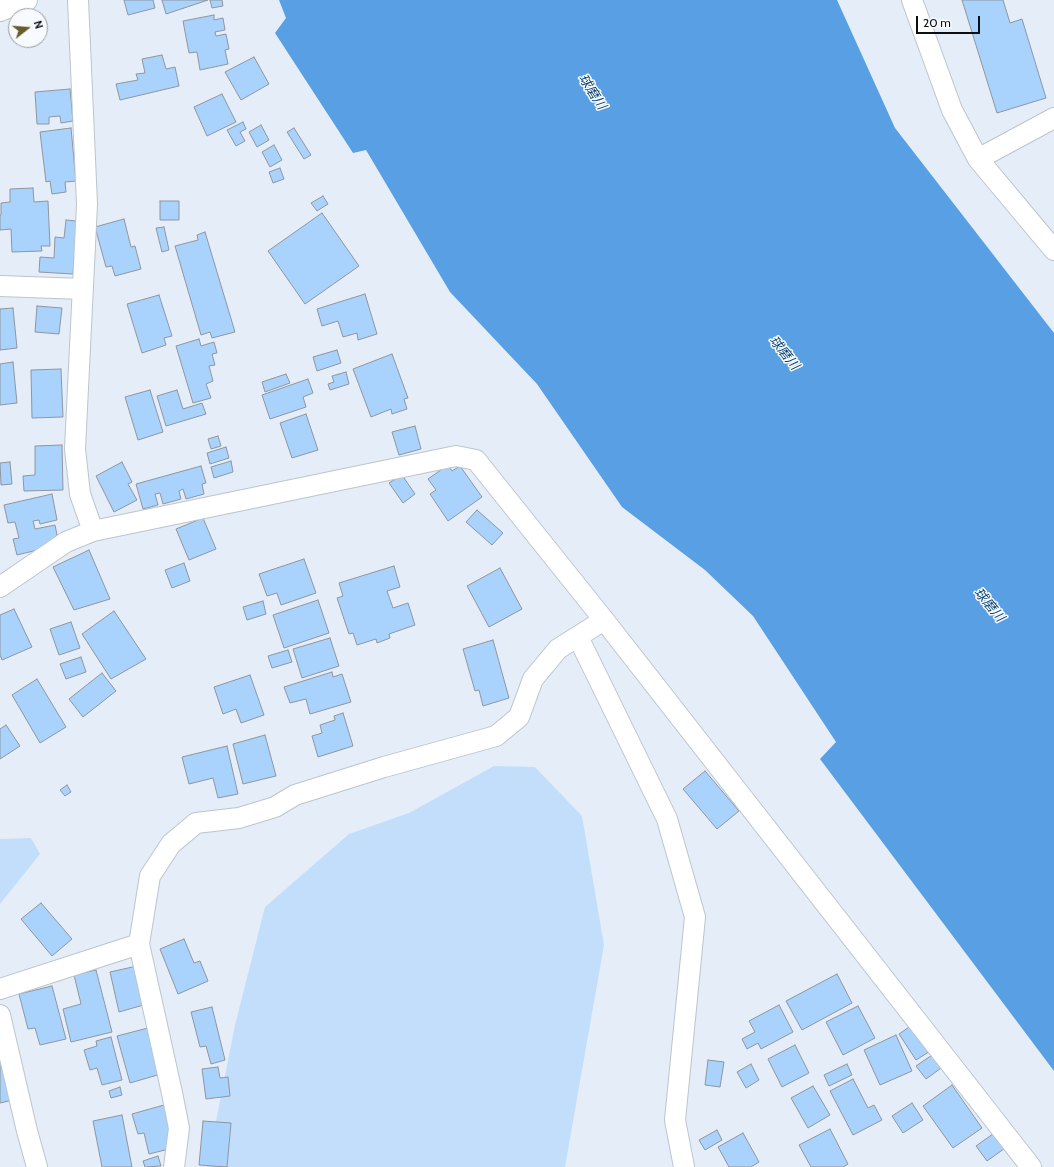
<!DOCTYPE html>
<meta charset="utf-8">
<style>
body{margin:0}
#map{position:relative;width:1054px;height:1167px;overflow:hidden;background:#e5eef8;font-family:Cabin,sans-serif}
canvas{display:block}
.north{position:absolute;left:8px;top:8px;width:40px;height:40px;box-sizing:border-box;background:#f7fbff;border:1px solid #999da0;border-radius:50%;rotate:73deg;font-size:11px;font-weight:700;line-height:16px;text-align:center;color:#0c0f12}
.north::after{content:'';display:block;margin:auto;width:14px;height:18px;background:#665d2a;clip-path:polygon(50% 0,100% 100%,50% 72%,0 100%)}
.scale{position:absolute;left:916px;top:16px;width:64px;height:18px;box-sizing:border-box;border:2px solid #0c0f12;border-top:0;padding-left:5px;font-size:12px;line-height:14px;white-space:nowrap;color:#0c0f12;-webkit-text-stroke:3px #f7fbff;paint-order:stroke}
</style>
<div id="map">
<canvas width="1054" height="1167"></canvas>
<div class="north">N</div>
<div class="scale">20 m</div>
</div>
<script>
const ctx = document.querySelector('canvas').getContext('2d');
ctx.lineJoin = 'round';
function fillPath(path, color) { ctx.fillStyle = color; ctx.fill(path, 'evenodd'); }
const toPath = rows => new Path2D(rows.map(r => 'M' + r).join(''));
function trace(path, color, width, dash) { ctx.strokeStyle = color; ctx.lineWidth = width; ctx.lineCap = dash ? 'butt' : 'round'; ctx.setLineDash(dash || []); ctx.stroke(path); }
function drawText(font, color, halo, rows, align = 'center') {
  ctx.font = font + ' Cabin,"Noto Sans JP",sans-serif'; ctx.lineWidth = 3; ctx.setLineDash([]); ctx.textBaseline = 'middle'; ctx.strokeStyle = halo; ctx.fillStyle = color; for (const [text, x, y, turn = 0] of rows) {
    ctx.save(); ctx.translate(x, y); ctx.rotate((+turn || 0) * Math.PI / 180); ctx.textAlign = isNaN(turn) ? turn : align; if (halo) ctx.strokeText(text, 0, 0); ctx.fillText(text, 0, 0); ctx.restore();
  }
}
fillPath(toPath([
 [494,766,535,767,582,816,604,945,565,1167,207,1167,235,1025,265,907,349,834,409,813],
 [31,838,40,854,0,904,0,839]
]), '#c3defa');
fillPath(toPath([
 [279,0,837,0,895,128,1054,333,1054,1071,820,759,836,742,753,616,705,570,622,507,537,384,450,292,366,150,353,153,275,33,286,18]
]), '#589fe3');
const building = toPath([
 [124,0,153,0,155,8,128,15,124,0],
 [162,0,208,0,166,14,162,0],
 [210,0,222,0,223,6,212,8,210,0],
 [962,0,1003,0,1010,23,1022,19,1046,98,997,113,962,0],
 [214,15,214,20,223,18,225,30,215,32,216,36,226,34,229,49,225,50,228,64,200,70,197,52,189,53,183,21,214,15],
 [162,55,166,69,175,67,179,86,120,100,116,84,138,80,136,74,145,73,142,59,162,55],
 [254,57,269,84,241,100,225,72,254,57],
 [70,89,73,121,61,123,60,116,49,117,49,124,37,124,35,92,70,89],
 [222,94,236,122,207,136,194,107,222,94],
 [243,122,246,129,240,132,245,141,236,146,227,130,243,122],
 [261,125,269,140,257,147,249,132,261,125],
 [71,128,76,181,65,182,66,192,52,194,50,181,46,182,40,132,71,128],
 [294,128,311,155,304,159,287,132,294,128],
 [274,145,282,160,270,167,262,152,274,145],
 [280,168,284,179,273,183,269,172,280,168],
 [33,188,34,202,48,201,50,246,41,246,42,251,12,252,11,229,0,230,0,215,1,215,1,203,10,202,10,189,33,188],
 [323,196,328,204,317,211,311,203,323,196],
 [160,201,179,201,179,220,160,220,160,201],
 [322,213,359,266,305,304,268,251,322,213],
 [124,219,131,247,135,246,141,269,115,276,112,266,106,267,95,227,124,219],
 [66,220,77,221,73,274,39,272,40,257,54,258,55,237,64,238,66,220],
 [164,227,169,250,162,252,156,228,164,227],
 [205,232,235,332,212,338,210,332,201,335,175,246,198,240,197,235,205,232],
 [365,294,377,334,358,340,357,333,343,337,338,321,322,326,317,309,365,294],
 [159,295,172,336,164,338,166,345,142,353,127,304,159,295],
 [37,306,62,308,59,334,35,332,37,306],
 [13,308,17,348,0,350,0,309,13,308],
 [199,339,201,346,214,342,217,353,212,354,215,365,209,366,213,381,206,384,211,398,193,403,176,346,199,339],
 [337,350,341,363,317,371,313,357,337,350],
 [392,354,408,398,404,399,407,409,392,414,391,409,371,417,353,369,392,354],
 [13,362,17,403,0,405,0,364,13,362],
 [61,369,63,417,32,418,31,370,61,369],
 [346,372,349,384,330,390,328,384,334,382,332,376,346,372],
 [286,374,290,383,265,392,262,382,286,374],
 [308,379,313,393,303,397,306,407,270,419,262,395,308,379],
 [150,390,163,432,138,440,125,397,150,390],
 [177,390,183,409,202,403,206,414,166,426,157,396,177,390],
 [306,414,318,450,292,458,280,423,306,414],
 [415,426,421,449,399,455,392,432,415,426],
 [218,436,221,446,211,449,208,439,218,436],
 [62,445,63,490,24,491,23,476,35,475,35,446,62,445],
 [226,447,229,458,210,464,207,453,226,447],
 [231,461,233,472,214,478,211,467,231,461],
 [10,462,12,484,1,485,0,463,10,462],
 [122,462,132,482,128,484,137,500,114,512,96,476,122,462],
 [448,465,452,471,460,466,482,497,448,521,430,494,436,490,428,479,448,465],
 [201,466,206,483,202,484,204,494,186,499,183,489,179,491,181,499,163,504,160,493,155,494,158,505,143,509,136,484,201,466],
 [402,475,415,494,403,503,389,483,402,475],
 [52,494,57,520,40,524,39,520,33,521,35,529,55,525,58,540,50,547,17,555,13,539,19,538,15,522,8,523,4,505,52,494],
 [477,510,503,533,492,545,466,522,477,510],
 [203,518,216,549,189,560,176,529,203,518],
 [89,550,110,599,74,610,53,567,89,550],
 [304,559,316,593,281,605,277,593,267,596,259,574,304,559],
 [184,563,190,581,172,588,165,570,184,563],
 [394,566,400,587,387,591,393,608,408,603,415,625,389,634,390,638,377,643,376,639,357,645,353,633,349,634,337,598,343,596,339,583,394,566],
 [500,568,522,609,489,627,467,586,500,568],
 [318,600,329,633,284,648,273,615,318,600],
 [263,601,266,614,247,620,243,607,263,601],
 [14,609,32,647,2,660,0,655,0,615,14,609],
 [114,611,146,659,111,679,82,634,114,611],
 [71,622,80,648,59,655,50,629,71,622],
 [330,638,339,666,302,678,293,649,330,638],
 [493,640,509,698,483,706,479,690,475,691,463,649,493,640],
 [288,650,292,662,272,668,268,656,288,650],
 [81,657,86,672,66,679,60,664,81,657],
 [332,672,333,677,342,674,351,702,310,714,306,699,290,703,284,687,332,672],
 [102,673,116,691,83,717,69,699,102,673],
 [250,675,264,715,241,723,236,709,223,714,214,687,250,675],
 [37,679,66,727,40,743,12,695,37,679],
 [343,713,353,746,318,757,312,736,322,733,320,725,335,720,334,716,343,713],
 [6,725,20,746,0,759,0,729,6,725],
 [265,735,276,776,243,784,233,744,265,735],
 [227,746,238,794,218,798,213,778,189,784,182,757,227,746],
 [705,771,739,811,717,829,683,789,705,771],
 [67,785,71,792,65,796,60,790,67,785],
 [41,903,72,939,52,956,21,919,41,903],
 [184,939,194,963,200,961,208,981,178,994,160,949,184,939],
 [137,966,147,1004,119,1012,110,972,137,966],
 [96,970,112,1032,71,1042,63,1009,81,1004,74,975,96,970],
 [837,974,852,1003,802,1030,786,1001,837,974],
 [52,986,66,1039,40,1045,35,1028,28,1029,19,994,52,986],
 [779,1005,793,1032,761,1049,758,1043,747,1049,742,1039,755,1032,749,1021,779,1005],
 [858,1006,875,1038,843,1055,826,1022,858,1006],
 [212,1007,225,1060,211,1064,206,1046,200,1047,191,1012,212,1007],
 [915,1023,932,1050,916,1060,899,1034,915,1023],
 [148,1028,161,1074,130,1083,117,1036,148,1028],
 [896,1035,912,1071,880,1085,864,1050,896,1035],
 [111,1037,122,1080,102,1085,97,1068,90,1070,84,1050,97,1046,96,1041,111,1037],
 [795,1045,809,1073,782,1087,768,1059,795,1045],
 [935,1053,944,1066,926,1079,916,1066,935,1053],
 [0,1059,13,1100,0,1103,0,1059],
 [708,1060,724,1062,720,1087,705,1085,708,1060],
 [751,1064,759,1080,746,1088,737,1072,751,1064],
 [847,1064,852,1075,829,1086,824,1075,847,1064],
 [218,1067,220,1078,228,1077,230,1096,206,1099,202,1069,218,1067],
 [853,1079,868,1108,874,1105,882,1120,853,1135,830,1091,853,1079],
 [952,1085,982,1128,953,1148,923,1106,952,1085],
 [813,1086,830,1115,808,1128,791,1098,813,1086],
 [120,1087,122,1095,111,1098,109,1091,120,1087],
 [912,1103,923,1120,903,1133,892,1116,912,1103],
 [164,1105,174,1141,169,1149,149,1154,144,1133,138,1134,132,1114,164,1105],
 [122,1115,132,1167,102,1167,93,1121,122,1115],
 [203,1121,231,1123,227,1167,199,1165,203,1121],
 [830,1129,848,1164,843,1167,811,1167,799,1145,830,1129],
 [717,1130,722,1140,705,1150,699,1140,717,1130],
 [997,1131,1008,1146,987,1161,976,1146,997,1131],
 [743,1133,759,1162,751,1167,729,1167,718,1147,743,1133],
 [158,1156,161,1166,145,1167,143,1161,158,1156]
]);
fillPath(building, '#a9d2fd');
trace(building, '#8e969f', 1);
const street = toPath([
 [78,0,87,204,75,449,80,494,93,531],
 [912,0,952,110,978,159,1054,250],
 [978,159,1054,118],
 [0,286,83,289],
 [0,587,66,542,93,531,456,456,476,460,604,620,1031,1167],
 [578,637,667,819,695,917,675,1120,684,1167],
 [139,944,172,1093,179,1128,174,1167],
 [0,989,139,944,150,876,171,844,196,823,239,818,275,807,295,795,384,767,496,736,519,717,533,679,558,649,604,620],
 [0,1015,27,1131,37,1167]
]);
const highway = toPath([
 [0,10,26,0]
]);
trace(street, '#bcc5ce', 22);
trace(highway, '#bcc5ce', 24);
trace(street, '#fff', 20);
trace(highway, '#fff', 22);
drawText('italic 13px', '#0b406c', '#f7fbff', [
 ["球磨川",592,92,57],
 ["球磨川",784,353,51],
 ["球磨川",989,605,50]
]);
</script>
